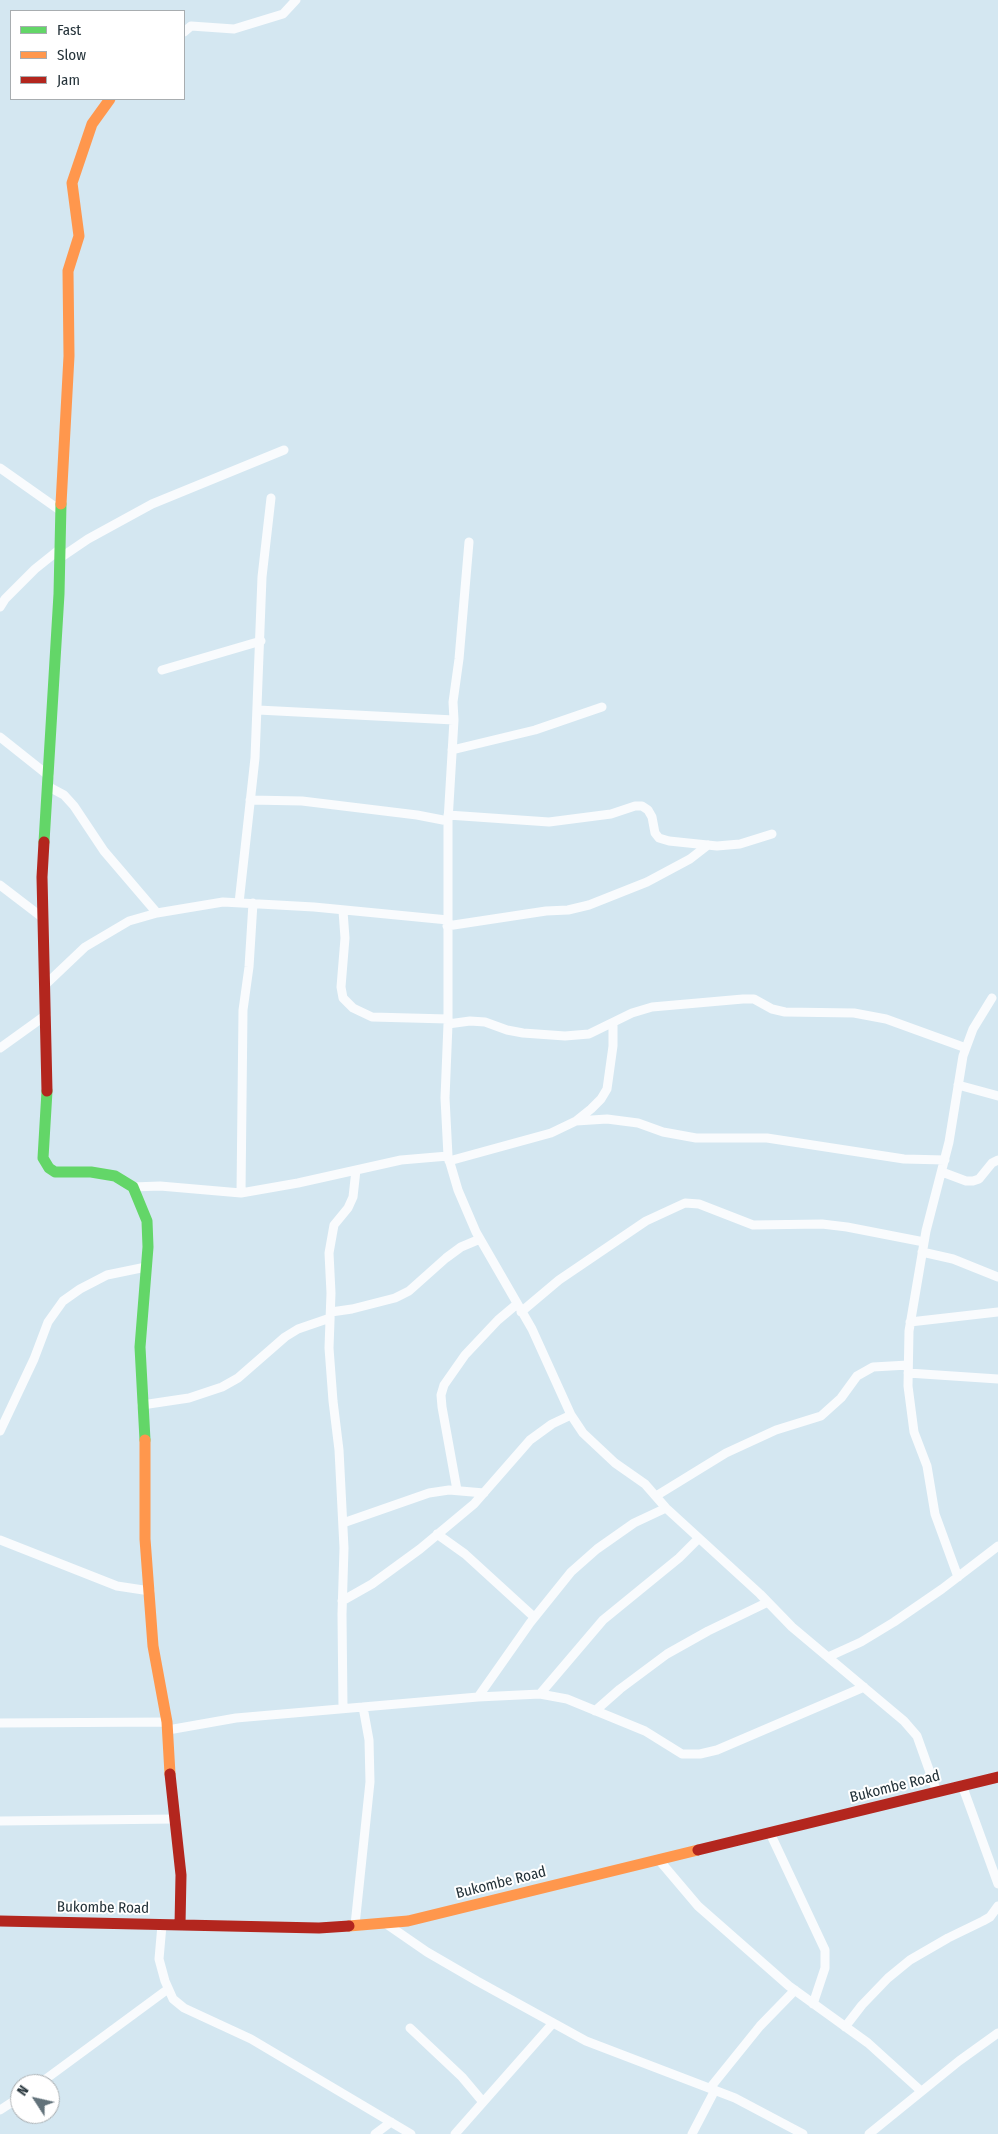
<!DOCTYPE html>
<style>
body{margin:0}
#map{position:relative;width:998px;height:2134px;overflow:hidden;background:#d4e7f1;font-family:"Fira Sans Condensed",sans-serif}
canvas{display:block}
.legend{position:absolute;left:10px;top:10px;width:175px;height:90px;box-sizing:border-box;background:#fff;border:1px solid #a8adb0;margin:0;padding:6px 9px;list-style:none;font-size:15px;color:#25333a}
.legend li{display:flex;align-items:center;gap:10px;height:25px}
.legend b{width:25px;border:1px solid #a8adb0}
.north{position:absolute;left:10px;top:2074px;width:50px;height:50px;box-sizing:border-box;background:#fff;border:1px solid #a8adb0;border-radius:50%;rotate:305deg;font-size:14px;font-weight:700;line-height:20px;text-align:center;color:#25333a}
.north::after{content:'';display:block;margin:auto;width:18px;height:22px;background:#62727a;clip-path:polygon(50% 0,100% 100%,50% 72%,0 100%)}
</style>
<div id="map">
<canvas width="998" height="2134"></canvas>
<ul class="legend">
<li><b style="height:6px;background:#63d668"></b>Fast</li>
<li><b style="height:6px;background:#ff974d"></b>Slow</li>
<li><b style="height:6px;background:#b3261e"></b>Jam</li>
</ul>
<div class="north">N</div>
</div>
<script>
const ctx = document.querySelector('canvas').getContext('2d');
ctx.lineJoin = 'round';
const toPath = rows => new Path2D(rows.map(r => 'M' + r).join(''));
function trace(path, color, width, dash) { ctx.strokeStyle = color; ctx.lineWidth = width; ctx.lineCap = dash ? 'butt' : 'round'; ctx.setLineDash(dash || []); ctx.stroke(path); }
function drawText(font, color, halo, rows, align = 'center') {
  ctx.font = font + ' "Fira Sans Condensed",sans-serif'; ctx.lineWidth = 4; ctx.setLineDash([]); ctx.textBaseline = 'middle'; ctx.strokeStyle = halo; ctx.fillStyle = color; for (const [text, x, y, turn = 0] of rows) {
    ctx.save(); ctx.translate(x, y); ctx.rotate((+turn || 0) * Math.PI / 180); ctx.textAlign = isNaN(turn) ? turn : align; if (halo) ctx.strokeText(text, 0, 0); ctx.fillText(text, 0, 0); ctx.restore();
  }
}
trace(toPath([
 [184,32,191,26,234,29,283,14,296,0],
 [0,468,61,511],
 [469,542,459,659,453,702,454,720,448,821,448,1024,445,1098,448,1156,458,1190,476,1232,532,1329,571,1415,583,1433,615,1463,645,1484,666,1508,760,1594,792,1627,904,1721,917,1736,937,1792],
 [60,558,88,539,152,504,284,450],
 [0,607,5,599,35,569,60,549],
 [162,670,261,641],
 [258,710,454,720],
 [0,737,49,776],
 [452,750,535,730,602,707],
 [49,787,64,795,74,806,104,851,157,913],
 [250,800,302,801,417,815,448,821],
 [448,815,549,822,611,814,635,806,642,806,648,810,652,817,655,833,659,838,669,841,717,846,740,844,772,834],
 [0,885,43,918],
 [239,903,255,758,262,577,271,498],
 [343,911,345,938,341,987,343,998,353,1008,372,1017,448,1019],
 [447,926,546,911,568,910,589,905,647,882,690,859,708,845],
 [45,985,85,947,129,921,157,913,223,902,314,907,448,920],
 [448,1024,470,1021,485,1022,507,1030,523,1033,565,1036,589,1034,632,1013,652,1007,743,999,754,999,772,1009,785,1012,854,1013,886,1019,966,1048],
 [0,1048,46,1015],
 [958,1085,998,1096],
 [576,1121,607,1119,638,1123,663,1132,696,1138,767,1138,904,1159,945,1160],
 [449,1161,551,1133,576,1121,591,1109,601,1099,607,1089,613,1046,613,1023],
 [942,1172,966,1181,973,1181,979,1179,992,1163,998,1160],
 [133,1187,160,1186,241,1193,298,1183,401,1160,448,1156],
 [241,1193,243,1010,249,967,253,903],
 [922,1252,953,1259,998,1277],
 [331,1312,352,1309,395,1298,409,1291,446,1258,461,1247,480,1239],
 [521,1312,559,1280,646,1221,685,1203,699,1204,753,1225,822,1224,847,1227,924,1242],
 [910,1322,998,1312],
 [908,1373,998,1379],
 [142,1405,189,1398,222,1387,238,1378,285,1337,298,1329,330,1318],
 [0,1431,34,1359,48,1322,63,1301,80,1289,107,1275,146,1267],
 [457,1490,442,1407,441,1395,444,1385,465,1355,498,1320,517,1304],
 [656,1496,726,1453,776,1430,821,1416,841,1398,857,1376,873,1367,908,1365],
 [343,1523,429,1493,449,1490,484,1493],
 [437,1534,465,1554,534,1617],
 [0,1540,117,1586,150,1591],
 [958,1577,935,1514,927,1466,914,1432,908,1386,909,1331,926,1231,949,1142,963,1056,973,1029,992,998],
 [342,1601,372,1584,420,1549,474,1504,530,1440,552,1424,571,1415],
 [828,1657,861,1642,894,1622,942,1589,998,1546],
 [540,1694,603,1620,679,1558,698,1539],
 [478,1697,530,1623,571,1572,597,1549,634,1523,666,1508],
 [343,1708,342,1614,344,1548,339,1450,333,1401,329,1348,331,1293,329,1253,334,1225,348,1208,353,1197,356,1170],
 [595,1711,620,1689,667,1654,708,1631,768,1602],
 [0,1723,167,1722],
 [168,1730,236,1718,478,1697,540,1694,567,1699,645,1731,682,1754,700,1754,717,1750,864,1687],
 [962,1785,998,1884],
 [0,1821,176,1819],
 [770,1833,825,1950,825,1968,813,2004],
 [659,1860,698,1906,789,1986,868,2043,921,2091],
 [385,1923,427,1952,477,1981,586,2041,735,2098,803,2134],
 [162,1925,159,1959,165,1981,173,1999,184,2008,251,2039,411,2134],
 [355,1925,370,1782,369,1740,363,1707],
 [845,2027,862,2005,888,1978,910,1960,948,1938,983,1921,990,1917,998,1906],
 [410,2028,462,2077,483,2102],
 [39,2084,168,1989],
 [710,2088,760,2026,795,1990],
 [0,2110,20,2097],
 [375,2134,391,2122],
 [455,2134,553,2023],
 [692,2134,715,2090],
 [869,2134,959,2061,998,2033]
]), '#f9fbfd', 9);
trace(toPath([
 [44,842,59,594,61,504],
 [47,1091,43,1158,49,1168,55,1172,91,1172,115,1176,133,1187,147,1221,148,1247,140,1347,145,1440]
]), '#63d668', 11);
trace(toPath([
 [61,504,69,356,68,271,79,236,72,183,92,124,110,99],
 [145,1440,145,1539,153,1646,167,1722,170,1774],
 [349,1926,408,1921,698,1850]
]), '#ff974d', 11);
trace(toPath([
 [44,842,42,877,47,1091],
 [170,1774,181,1875,180,1925],
 [698,1850,998,1777],
 [0,1921,319,1928,349,1926]
]), '#b3261e', 11);
drawText('15px', '#25333a', '#fff', [
 ["Bukombe Road",895,1787,-14],
 ["Bukombe Road",501,1883,-14],
 ["Bukombe Road",103,1908,1]
]);
</script>
